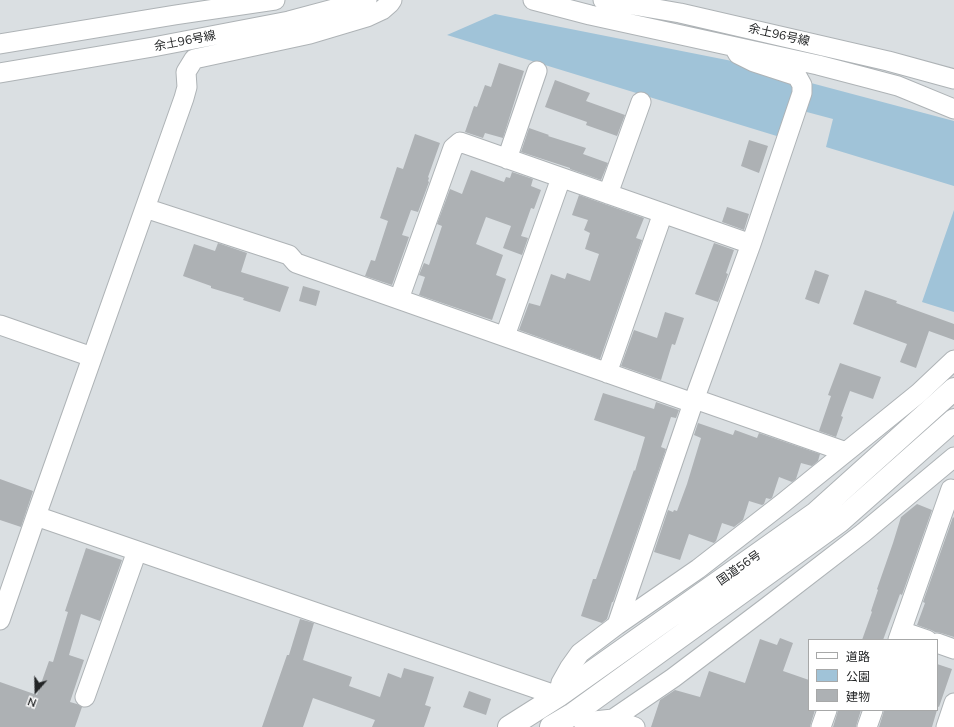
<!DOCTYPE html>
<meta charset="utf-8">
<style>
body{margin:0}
#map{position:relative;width:954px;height:727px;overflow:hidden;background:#dadfe2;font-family:Mulish,"Noto Sans JP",sans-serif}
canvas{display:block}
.legend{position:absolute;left:808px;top:639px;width:130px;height:72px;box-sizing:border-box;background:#fff;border:1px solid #a7a8a8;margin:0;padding:5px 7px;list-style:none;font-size:12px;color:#232526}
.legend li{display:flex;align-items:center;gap:8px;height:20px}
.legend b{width:20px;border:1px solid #a7a8a8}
.north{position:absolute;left:16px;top:671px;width:40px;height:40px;-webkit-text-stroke:3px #fff;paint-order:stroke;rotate:200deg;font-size:11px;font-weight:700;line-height:16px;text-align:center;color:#232526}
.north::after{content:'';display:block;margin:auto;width:14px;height:18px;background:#232526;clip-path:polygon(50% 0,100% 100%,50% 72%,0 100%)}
</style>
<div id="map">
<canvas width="954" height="727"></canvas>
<ul class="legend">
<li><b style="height:5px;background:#fff"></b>道路</li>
<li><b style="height:11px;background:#a0c3d8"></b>公園</li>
<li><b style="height:11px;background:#adb1b4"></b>建物</li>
</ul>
<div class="north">N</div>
</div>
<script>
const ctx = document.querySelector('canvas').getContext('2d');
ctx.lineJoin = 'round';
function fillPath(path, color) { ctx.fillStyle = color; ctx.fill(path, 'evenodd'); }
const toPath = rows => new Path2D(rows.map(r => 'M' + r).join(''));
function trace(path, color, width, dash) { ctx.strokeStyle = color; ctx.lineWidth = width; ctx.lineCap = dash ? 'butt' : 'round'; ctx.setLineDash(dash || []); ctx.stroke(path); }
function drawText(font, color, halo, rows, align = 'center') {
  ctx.font = font + ' Mulish,"Noto Sans JP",sans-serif'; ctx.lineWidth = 3.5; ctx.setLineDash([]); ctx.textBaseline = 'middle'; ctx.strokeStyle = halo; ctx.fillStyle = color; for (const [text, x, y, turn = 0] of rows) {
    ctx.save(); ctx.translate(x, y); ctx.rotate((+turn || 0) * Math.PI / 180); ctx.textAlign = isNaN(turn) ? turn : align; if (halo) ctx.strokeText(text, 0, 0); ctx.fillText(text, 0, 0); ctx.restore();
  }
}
fillPath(toPath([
 [495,14,737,62,798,84,780,137,447,35],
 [811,83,954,121,954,186,826,147,833,119,803,111],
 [954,210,954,312,922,302]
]), '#a0c3d8');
fillPath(toPath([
 [499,63,524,71,503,138,485,133,483,138,465,132,474,106,477,107,485,85,491,87],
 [555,80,590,93,586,101,625,115,617,136,586,125,587,122,545,107],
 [529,128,549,135,548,136,586,148,583,154,608,163,601,180,570,169,570,168,521,152],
 [415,134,440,143,428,177,429,178,428,181,429,182,418,212,411,210,402,235,409,237,392,285,365,276,371,260,375,261,388,221,380,218,397,167,403,169],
 [749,140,768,146,759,173,741,166],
 [471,170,504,182,506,177,510,178,512,172,533,179,531,186,541,190,534,209,531,208,521,236,528,238,522,255,503,248,511,226,486,217,476,244,503,255,496,275,506,279,492,320,419,295,425,277,419,275,424,263,429,265,442,226,437,224,450,189,462,194],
 [579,195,644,218,636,238,642,240,600,359,519,330,529,303,540,306,551,274,565,279,567,273,590,281,599,254,585,249,590,233,584,230,588,220,572,215],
 [727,207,749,214,744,230,722,222],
 [218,243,247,253,241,272,289,287,280,312,243,300,244,298,211,288,211,286,183,276,194,244,215,251],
 [714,243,734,250,726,273,728,274,718,302,695,294],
 [815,270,829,275,819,304,805,299],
 [303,286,320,291,316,306,299,301],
 [865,290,897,301,896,303,954,324,954,340,929,331,916,368,900,362,907,344,853,324],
 [665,312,684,318,675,345,672,344,661,380,621,366,634,330,657,338],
 [840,363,881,377,873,399,850,391,841,416,843,417,836,437,819,431,831,396,828,395],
 [603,393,654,409,656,402,679,410,676,418,671,417,661,447,666,449,613,602,612,602,607,619,602,623,581,616,593,579,596,579,634,470,635,471,645,437,594,420],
 [698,423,733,435,735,430,757,438,759,433,820,454,818,461,812,466,801,463,796,479,792,482,779,477,772,498,770,499,766,498,764,504,762,505,749,501,743,520,734,527,722,523,716,541,714,543,689,534,680,560,654,552,668,510,673,512,674,510,677,511,687,484,701,438,694,435],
 [0,479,33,491,21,527,0,520],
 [917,504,932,510,902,595,900,594,883,640,862,640,872,612,871,611,878,590,877,589,893,543,901,517],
 [953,517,954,518,954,637,941,633,935,632,931,630,917,625,925,603,923,602],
 [86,548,122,560,100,621,81,614,69,655,84,660,70,702,77,704,82,707,75,727,0,727,0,682,37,695,49,661,53,662,68,612,65,611],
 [300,619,314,623,303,660,352,677,349,686,380,697,388,673,401,678,404,668,434,677,425,705,431,707,424,727,372,727,375,720,313,698,303,727,262,727,287,655,289,655],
 [780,638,793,643,783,671,809,680,809,710,815,710,811,723,810,727,651,727,660,700,675,690,700,697,709,671,745,683,760,639,777,645],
 [937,664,952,669,939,707,937,706],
 [469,691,491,699,486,715,463,707],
 [838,710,861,710,857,723,856,727,833,727,837,714],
 [884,710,937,710,932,727,879,727,883,714]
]), '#adb1b4');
const minor = toPath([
 [533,0,590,15,818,65,864,77,898,86,954,109],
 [603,0,680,13,888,61,954,79],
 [0,44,175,15,275,0],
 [0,73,153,47,289,21,367,0],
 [507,159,537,71],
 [608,194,641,102],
 [145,208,289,255,296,263,693,403],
 [399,299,453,148,460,142,751,244],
 [0,325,92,357],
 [505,336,561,178],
 [607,373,663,213],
 [695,399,846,452],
 [36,516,558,696,561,683,570,667,580,653,617,625,698,569,783,503,919,393,954,360],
 [0,620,36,516,184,98,187,87,186,72,194,59,310,34,367,17,382,10,390,3,392,0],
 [617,625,693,403,751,244,802,93,802,85,797,76,754,62,738,54,734,47],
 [901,631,927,640],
 [898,640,951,489],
 [937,643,954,649],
 [85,697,137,551],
 [573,714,585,722,613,719,673,678,767,607,863,533,954,457],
 [613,719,635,727],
 [821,727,827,710],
 [867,727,873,710],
 [946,727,954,703]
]);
const highway = toPath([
 [509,727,558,696,816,513,954,389],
 [551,727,573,714,840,521,954,420]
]);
trace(minor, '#aeb3b6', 21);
trace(highway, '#aeb3b6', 24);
trace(minor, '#fff', 19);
trace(highway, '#fff', 22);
drawText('12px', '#232526', '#fff', [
 ["余土96号線",779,35,13],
 ["余土96号線",185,41,-11],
 ["国道56号",739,568,-35]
]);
</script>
